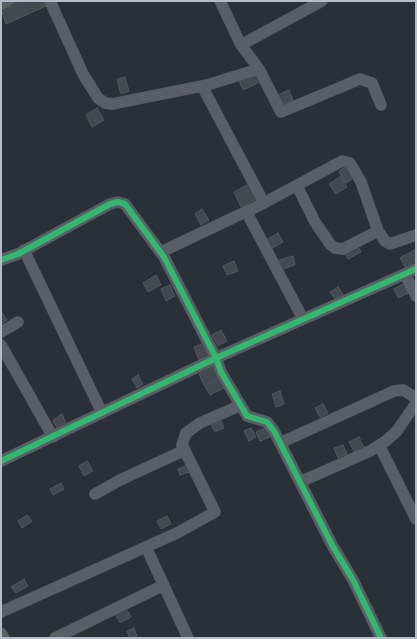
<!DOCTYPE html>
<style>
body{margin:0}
#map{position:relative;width:417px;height:639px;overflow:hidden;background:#2a3038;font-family:"Source Sans 3",sans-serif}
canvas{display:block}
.frame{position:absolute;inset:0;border:2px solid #b4bcc9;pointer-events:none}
</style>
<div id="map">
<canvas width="417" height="639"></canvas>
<div class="frame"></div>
</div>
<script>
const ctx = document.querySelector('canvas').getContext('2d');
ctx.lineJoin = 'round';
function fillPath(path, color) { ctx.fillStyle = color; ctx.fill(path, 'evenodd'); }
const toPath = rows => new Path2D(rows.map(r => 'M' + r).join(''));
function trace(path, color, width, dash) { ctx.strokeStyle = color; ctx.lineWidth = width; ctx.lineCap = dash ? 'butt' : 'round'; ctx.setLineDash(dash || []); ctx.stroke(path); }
const building = toPath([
 [18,1,44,1,46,6,6,24,1,9,18,1],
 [258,72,262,81,243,90,239,81,258,72],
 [125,77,129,91,121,94,117,79,125,77],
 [289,90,293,100,282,105,278,95,289,90],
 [97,108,104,120,92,127,86,115,97,108],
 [349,165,356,176,346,183,339,171,349,165],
 [341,176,347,187,336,194,329,184,341,176],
 [249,184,256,199,241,207,234,192,249,184],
 [202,209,209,220,201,225,195,214,202,209],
 [278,233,283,242,271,249,266,240,278,233],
 [357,245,361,252,348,259,344,252,357,245],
 [416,249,416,261,405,267,400,258,416,249],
 [293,256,295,265,282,269,279,260,293,256],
 [234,261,238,271,227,275,223,266,234,261],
 [156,275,161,285,148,292,143,283,156,275],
 [403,284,408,293,398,298,394,289,403,284],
 [170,285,175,296,166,301,161,289,170,285],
 [338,287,343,294,335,299,330,292,338,287],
 [1,311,7,320,1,324,1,311],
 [221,330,227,341,218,346,212,335,221,330],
 [204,343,210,355,199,360,194,347,204,343],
 [214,366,220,377,204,385,199,374,214,366],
 [138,375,143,384,137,388,132,379,138,375],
 [221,378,226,387,210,395,205,386,221,378],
 [280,391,284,404,276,407,272,394,280,391],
 [323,404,328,413,320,417,315,408,323,404],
 [62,414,66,423,57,428,53,420,62,414],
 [221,421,224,428,215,432,211,425,221,421],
 [268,427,272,436,260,441,256,432,268,427],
 [251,428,256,437,249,441,244,431,251,428],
 [359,437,364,448,355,453,349,442,359,437],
 [343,445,347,454,338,458,334,448,343,445],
 [87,461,93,471,84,476,79,466,87,461],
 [190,464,192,471,180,475,178,469,190,464],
 [61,483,64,489,53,495,50,489,61,483],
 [27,515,32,521,22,528,18,521,27,515],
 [167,516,171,524,161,529,157,521,167,516],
 [24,579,28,586,16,593,11,587,24,579],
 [124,605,131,617,120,623,113,610,124,605],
 [134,628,137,636,130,638,127,631,134,628]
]);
fillPath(building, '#444950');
trace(building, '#52575f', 1);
const minor = toPath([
 [50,1,83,74,98,98,105,103,112,104,207,85,259,69],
 [220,1,241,45,259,69,281,112,360,79,372,83,381,105],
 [1,4,8,1],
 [241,45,322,1],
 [202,86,264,203],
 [297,186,315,222,330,244,335,248,343,249,378,231],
 [246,211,303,319],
 [24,250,102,413],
 [161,252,260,205,342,161,350,163,361,182,378,231,385,241,390,244,416,235],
 [1,260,18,254,110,204,118,202,125,204,164,257,216,358,1,461],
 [405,274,416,296],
 [1,332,18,322],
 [1,345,53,437],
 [280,443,394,391,403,390,416,398],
 [379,445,416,519],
 [300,482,370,451,386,441,397,431,416,403],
 [95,494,120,480,185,450],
 [146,547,188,638],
 [1,612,177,533,215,512,182,445,186,433,200,423,239,406],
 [1,633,4,638],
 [55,638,164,585],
 [381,638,353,580,332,545,274,431,267,422,247,416,221,372,216,358,416,269]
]);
trace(minor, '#484c53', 12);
trace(minor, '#5a5e66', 11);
trace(toPath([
 [1,260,18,254,110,204,118,202,125,204,164,257,216,358,1,461],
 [381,638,353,580,332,545,274,431,267,422,247,416,221,372,216,358,416,269]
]), '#33b770', 6);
</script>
